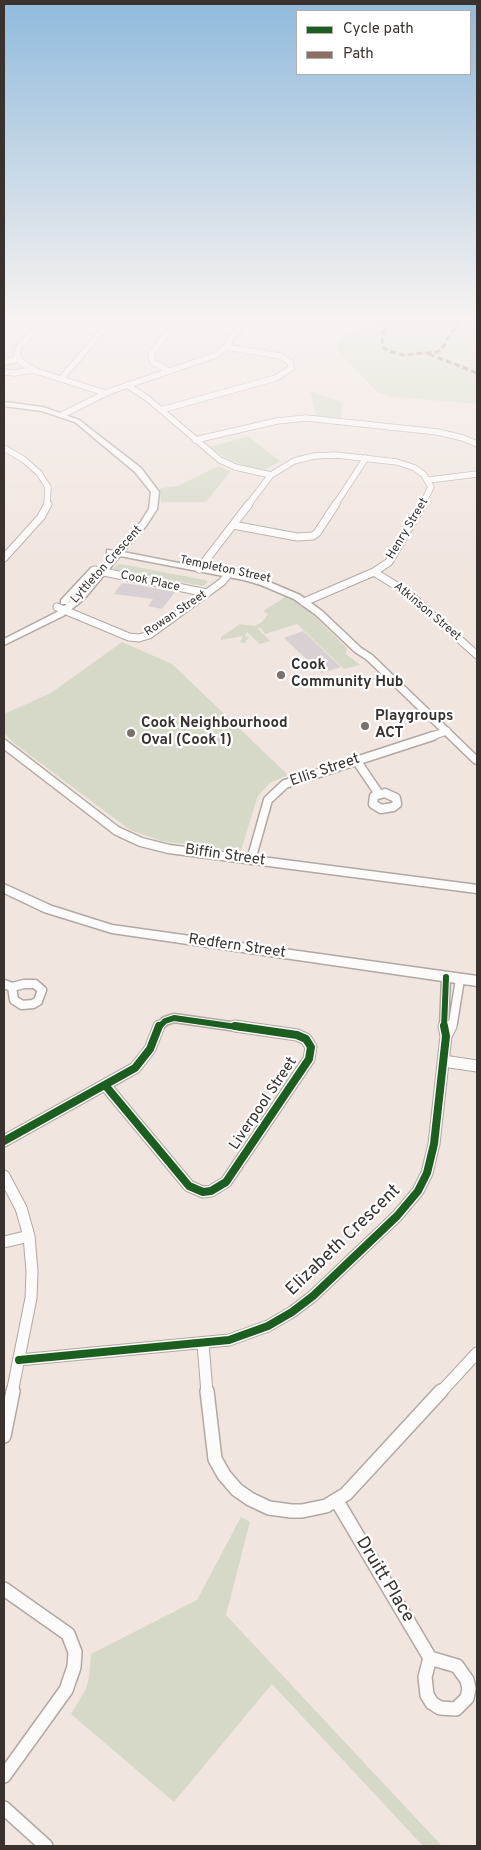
<!DOCTYPE html>
<style>
body{margin:0}
#map{position:relative;width:481px;height:1850px;overflow:hidden;background:#f0e5df;font-family:Overpass,sans-serif}
canvas{display:block}
.frame{position:absolute;inset:0;border:5px solid #3a322e;pointer-events:none}
.legend{position:absolute;left:296px;top:10px;width:175px;height:65px;box-sizing:border-box;background:#fff;border:1px solid #b0adab;margin:0;padding:6px 9px;list-style:none;font-size:15px;color:#3a322e}
.legend li{display:flex;align-items:center;gap:10px;height:25px}
.legend b{width:25px;border:1px solid #b0adab}
</style>
<div id="map">
<canvas width="481" height="1850"></canvas>
<div class="frame"></div>
<ul class="legend">
<li><b style="height:6px;background:#1b5e20"></b>Cycle path</li>
<li><b style="height:6px;background:#8d6e63"></b>Path</li>
</ul>
</div>
<script>
const ctx = document.querySelector('canvas').getContext('2d');
ctx.lineJoin = 'round';
function fillPath(path, color) { ctx.fillStyle = color; ctx.fill(path, 'evenodd'); }
const toPath = rows => new Path2D(rows.map(r => 'M' + r).join(''));
function trace(path, color, width, dash) { ctx.strokeStyle = color; ctx.lineWidth = width; ctx.lineCap = dash ? 'butt' : 'round'; ctx.setLineDash(dash || []); ctx.stroke(path); }
function drawText(font, color, halo, rows, align = 'center') {
  ctx.font = font + ' Overpass,sans-serif'; ctx.lineWidth = 4.5; ctx.setLineDash([]); ctx.textBaseline = 'middle'; ctx.strokeStyle = halo; ctx.fillStyle = color; for (const [text, x, y, turn = 0] of rows) {
    ctx.save(); ctx.translate(x, y); ctx.rotate((+turn || 0) * Math.PI / 180); ctx.textAlign = isNaN(turn) ? turn : align; if (halo) ctx.strokeText(text, 0, 0); ctx.fillText(text, 0, 0); ctx.restore();
  }
}
fillPath(toPath([
 [373,320,477,320,477,404,393,397,378,393,337,351,338,341,361,328,373,325],
 [310,391,342,402,341,418,316,416],
 [248,436,280,461,265,470,249,467,229,460,210,447],
 [218,466,231,471,206,502,161,502,160,488,178,486],
 [121,564,205,580,208,582,203,586,113,569,117,565],
 [287,596,299,602,315,617,347,648,346,654,360,665,344,669,297,624,265,634,261,628,257,628,270,641,260,644,247,632,245,636,249,637,245,643,240,642,243,636,221,640,221,637,240,624,255,626,262,622,268,614,263,611],
 [122,642,172,664,288,775,270,783,258,796,241,850,235,851,161,841,130,830,15,744,4,733,4,714,51,693],
 [241,1517,250,1522,226,1615,442,1846,423,1846,272,1684,174,1802,71,1714,86,1689,89,1677,91,1654,197,1600]
]), '#d6d9c8');
fillPath(toPath([
 [122,583,144,586,175,592,162,609,148,606,153,599,114,594],
 [303,631,341,667,321,673,284,638]
]), '#d9d0d3');
const minorFar4 = toPath([
 [43,320,18,348,17,355,22,363,36,371,105,393],
 [243,321,296,325,311,320],
 [4,362,18,359],
 [169,371,153,362,151,354,177,320],
 [4,372,15,373,32,370],
 [61,379,111,320],
 [127,385,147,398,220,460,235,467,271,475],
 [161,410,276,378,291,368,290,362,280,356,226,347],
 [62,415,108,392,216,355,226,347,244,320],
 [195,440,277,421,306,418,438,432,463,438,477,444],
 [4,448,23,459,39,473,48,487,47,505],
 [429,480,477,474],
 [248,505,271,475,294,461,314,456,336,455,397,462,415,468,424,475,431,487,422,505],
 [335,505,366,458]
]);
const minorFar3 = toPath([
 [233,525,297,537,313,536,317,533,336,504],
 [4,558,41,517,48,504],
 [199,569,249,504],
 [94,570,207,593],
 [374,572,408,593,477,655],
 [304,602,374,572,389,562,423,504],
 [57,607,129,637,139,638,149,635,222,582,232,570],
 [429,737,447,731]
]);
const minorFar2 = toPath([
 [4,744,117,831,141,842,169,849,477,889],
 [356,760,379,794],
 [385,793,396,798,397,804,393,807,381,809,373,804,374,796,385,793],
 [251,860,268,800,285,784,433,736],
 [4,984,12,987],
 [24,984,35,984,42,990,38,1001,33,1004,22,1005,14,1000,12,987,24,984],
 [158,1028,165,1021,174,1018,244,1028],
 [444,1028,446,977],
 [451,1028,453,1023,460,979]
]);
const minorFar1 = toPath([
 [446,1036,451,1026],
 [443,1061,477,1066],
 [105,1085,189,1186,203,1192,211,1191,226,1182,309,1059,311,1047,306,1039,297,1035,235,1026],
 [4,1141,135,1068,150,1049,159,1026],
 [4,1176,21,1208,29,1236,32,1272,31,1298,12,1393],
 [4,1242,29,1236],
 [203,1344,207,1393],
 [19,1360,229,1340,268,1326,292,1312,313,1296,397,1216,418,1191,427,1173,434,1144,446,1036,444,1026],
 [440,1393,477,1353]
]);
const minor = toPath([
 [207,1391,215,1459,224,1475,237,1490,250,1499,269,1508,291,1511,302,1511,326,1506,346,1494,441,1391],
 [4,1436,13,1391],
 [337,1501,430,1658],
 [4,1589,68,1634,75,1652,74,1667,66,1690,4,1776],
 [430,1658,457,1666,467,1680,469,1689,467,1698,456,1709,440,1708,432,1703,427,1695,425,1677,430,1658],
 [4,1808,46,1846]
]);
const tertiary = toPath([
 [4,402,43,407,79,420,141,468,159,492,157,509,146,526,123,552,245,576,267,581,300,595,322,611,361,648,372,655,477,756,477,764,474,763,366,659,355,652,316,615,294,599,261,585,244,580,120,556,84,599,63,616,4,645,4,639,57,612,78,595,112,555,107,554,107,550,116,551,140,523,149,509,151,492,135,472,75,422,42,411,4,406,4,402],
 [91,568,98,570,67,604,61,604,61,600,91,568]
]);
const secondary = toPath([
 [4,884,52,906,112,925,477,976,477,986,112,933,44,912,4,893,4,884]
]);
trace(minorFar4, '#b1a8a3', 7);
trace(minorFar3, '#b1a8a3', 9);
trace(minorFar2, '#b1a8a3', 11);
trace(minorFar1, '#b1a8a3', 13);
trace(minor, '#b1a8a3', 16);
trace(tertiary, '#b1a8a3', 3);
trace(secondary, '#b1a8a3', 3);
trace(minorFar4, '#fdfbfa', 5.5);
trace(minorFar3, '#fdfbfa', 7);
trace(minorFar2, '#fdfbfa', 8);
trace(minorFar1, '#fdfbfa', 11);
trace(minor, '#fdfbfa', 13);
fillPath(tertiary, '#fdfbfa');
fillPath(secondary, '#fdfbfa');
trace(toPath([
 [384,320,382,346,388,351,404,355,437,352,442,349,451,333,463,320],
 [429,354,477,373]
]), '#8d6e63', 3, [6, 3]);
trace(toPath([
 [158,1028,165,1021,174,1018,244,1028],
 [444,1028,446,977]
]), '#1b5e20', 6);
trace(toPath([
 [105,1085,189,1186,203,1192,211,1191,226,1182,309,1059,311,1047,306,1039,297,1035,235,1026],
 [4,1141,135,1068,150,1049,159,1026],
 [19,1360,229,1340,268,1326,292,1312,313,1296,397,1216,418,1191,427,1173,434,1144,446,1036,444,1026]
]), '#1b5e20', 8);
const sky = ctx.createLinearGradient(0, 0, 0, 579);
sky.addColorStop(0, '#90badc');
sky.addColorStop(0.55, '#f8f3f1');
sky.addColorStop(1, '#f8f3f100');
ctx.fillStyle = sky;
ctx.fillRect(0, 0, 481, 579);
for (const [x, y, r, color] of [
 [281,675,5,"#7a716c"],
 [365,726,5,"#7a716c"],
 [131,733,5,"#7a716c"]
]) { const dot = new Path2D(); dot.arc(x, y, r, 0, 2 * Math.PI); ctx.fillStyle = color; ctx.fill(dot); trace(dot, '#fff', 2); }
drawText('12px', '#3a322e', '#fff', [
 ["Henry Street",408,529,-59],
 ["Lyttleton Crescent",107,565,-48],
 ["Templeton Street",225,570,12],
 ["Cook Place",150,582,12],
 ["Atkinson Street",427,612,40],
 ["Rowan Street",176,614,-34]
]);
drawText('bold 15px', '#3a322e', '#fff', [
 ["Cook",291,666],
 ["Community Hub",291,683],
 ["Playgroups",375,717],
 ["ACT",375,734],
 ["Cook Neighbourhood",141,724],
 ["Oval (Cook 1)",141,741]
], 'left');
drawText('15px', '#3a322e', '#fff', [
 ["Ellis Street",325,771,-19],
 ["Biffin Street",225,856,8],
 ["Redfern Street",237,947,8],
 ["Liverpool Street",264,1104,-56]
]);
drawText('18px', '#3a322e', '#fff', [
 ["Elizabeth Crescent",344,1241,-44],
 ["Druitt Place",384,1580,59]
]);
</script>
